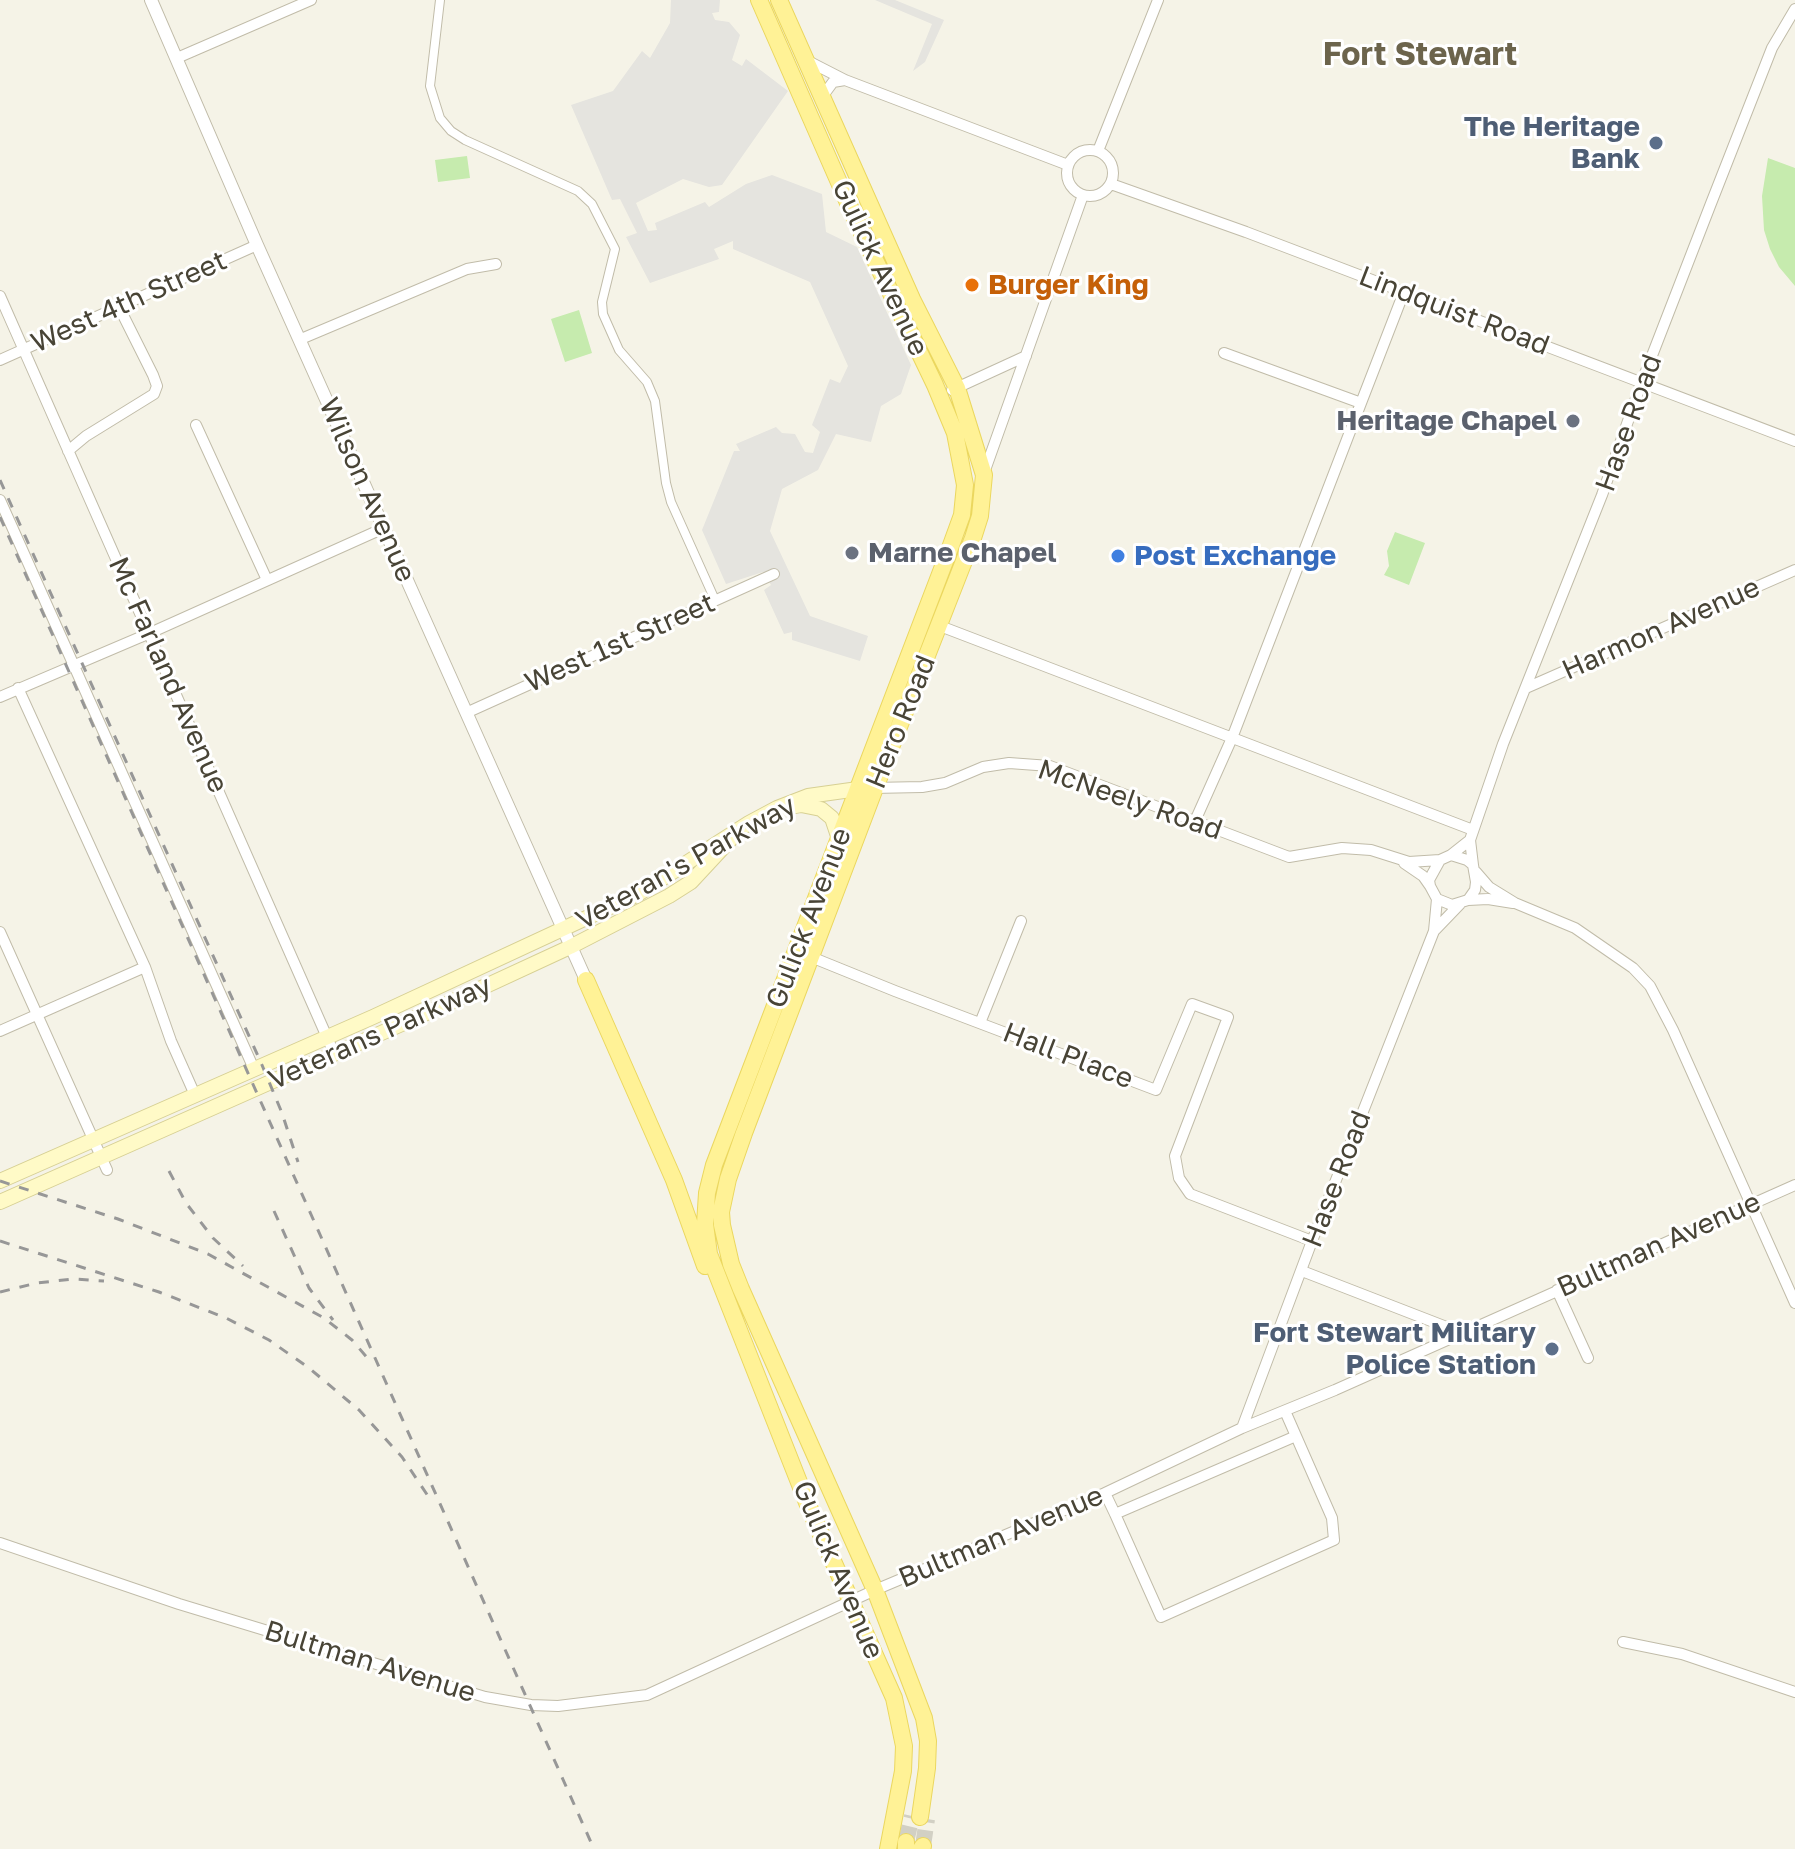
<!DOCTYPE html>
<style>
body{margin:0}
canvas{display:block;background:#f5f3e7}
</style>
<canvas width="1795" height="1849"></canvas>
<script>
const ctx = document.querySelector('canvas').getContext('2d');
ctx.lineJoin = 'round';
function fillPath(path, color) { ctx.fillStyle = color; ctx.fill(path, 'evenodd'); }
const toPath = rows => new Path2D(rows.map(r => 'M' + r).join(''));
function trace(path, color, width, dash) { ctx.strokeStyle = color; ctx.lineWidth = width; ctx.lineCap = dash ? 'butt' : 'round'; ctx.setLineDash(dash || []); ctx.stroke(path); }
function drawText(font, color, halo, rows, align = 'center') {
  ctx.font = font + ' "Golos Text",sans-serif'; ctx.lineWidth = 6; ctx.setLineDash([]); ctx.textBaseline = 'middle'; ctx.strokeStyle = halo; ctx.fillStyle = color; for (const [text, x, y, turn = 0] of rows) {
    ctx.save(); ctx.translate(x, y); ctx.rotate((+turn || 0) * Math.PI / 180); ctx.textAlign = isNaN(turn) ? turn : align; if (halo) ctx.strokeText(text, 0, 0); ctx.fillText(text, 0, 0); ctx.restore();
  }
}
fillPath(toPath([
 [467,156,470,178,438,182,435,160],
 [1768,158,1795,168,1795,286,1779,267,1770,249,1764,230,1762,196],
 [579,310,592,353,565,362,551,319],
 [1395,532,1425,543,1409,585,1384,575,1389,566,1387,551]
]), '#c6ebae');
fillPath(toPath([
 [671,0,720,0,719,12,712,13,715,20,729,22,740,35,732,60,742,66,746,59,788,91,722,185,709,187,683,179,636,203,648,231,657,230,655,223,705,202,709,207,746,184,772,175,822,194,826,232,857,247,911,365,901,394,881,406,871,442,836,434,818,470,782,489,770,531,810,616,868,636,860,661,792,640,792,632,784,634,764,590,771,585,763,572,726,584,702,530,734,451,740,451,736,444,776,427,782,433,795,434,805,452,813,453,820,432,812,425,830,379,840,383,848,366,810,282,733,249,733,241,714,249,719,259,650,283,626,237,637,233,620,199,612,200,571,105,613,91,642,51,650,58,670,23],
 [875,0,895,0,944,20,925,62,913,71,932,24]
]), '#e5e4df');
trace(toPath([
 [906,1842,912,1816],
 [923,1846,927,1819]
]), '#d2d0c4', 16, [16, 8]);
const pedestrian = toPath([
 [440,0,430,86,440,118,451,131,465,140,578,191,592,204,615,249,602,302,603,314,619,350,647,382,655,401,666,483,671,502,715,600]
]);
const minor = toPath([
 [177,58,311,0],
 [806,60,845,80,1068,165],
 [822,97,833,82,845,80],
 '1067 173a23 23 0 1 1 46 0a23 23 0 1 1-46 0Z',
 [1098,151,1158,0],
 [1111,184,1246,232,1795,441],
 [0,296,334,1053],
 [301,339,467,269,496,264],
 [1224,353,1361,403,1404,292],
 [0,360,257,245],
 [952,390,1026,356],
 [196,425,267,580],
 [68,451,86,436,154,394,157,386,153,375,119,307],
 [984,473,1083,195],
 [0,500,254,1069],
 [940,626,1473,830],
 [18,688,145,967,171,1041,195,1095],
 [1526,688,1795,570],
 [0,697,150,633,384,528],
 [466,713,774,574],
 [872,788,922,787,945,783,983,767,1009,763,1050,766,1289,857,1342,848,1371,850,1409,862,1440,860],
 [1195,821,1232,738,1361,403],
 [1451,855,1467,860,1473,865,1476,882,1475,890,1468,900,1452,905,1437,899,1430,886,1429,880,1440,860,1451,855,1470,840],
 [1404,863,1423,876,1430,886],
 [1473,865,1470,840,1503,744,1602,495,1641,384,1710,206,1772,48,1795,9],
 [1476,872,1489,887,1515,903,1575,928,1633,968,1650,986,1673,1030,1795,1303],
 [1468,900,1488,899,1513,903],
 [1435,930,1460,904],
 [0,932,107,1170],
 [811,957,895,991,1156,1090,1192,1004,1228,1017,1175,1156,1179,1178,1190,1194,1312,1241],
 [980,1023,1021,921],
 [0,1031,145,967],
 [1302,1271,1462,1333],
 [1557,1290,1588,1358],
 [1242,1428,1312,1241,1434,931,1437,899],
 [1105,1493,1115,1514,1296,1436],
 [1115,1514,1161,1617,1334,1540,1332,1518,1285,1411],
 [0,1543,179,1604,485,1697,531,1705,558,1706,647,1695,875,1590,1105,1493,1242,1428,1335,1390,1795,1185],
 [1623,1642,1682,1654,1795,1692]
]);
const tertiary = toPath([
 [151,0,257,245,586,980]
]);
const secondary = toPath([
 [790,807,801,805,821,809,832,818,839,839],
 [0,1181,373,1017,638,894,749,823,777,808,808,796,858,789],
 [0,1202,449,1003,570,947,669,896,691,882,730,840]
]);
const primary = toPath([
 [759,0,852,212,935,385,955,433,965,485,962,515,950,548,714,1165,707,1193,705,1224,709,1254,718,1277,808,1505,894,1698,904,1746,903,1771,888,1849],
 [779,0,912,299,957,388,984,475,980,516,973,538,875,788,744,1133,728,1179,721,1212,722,1225,731,1264,741,1289,875,1590,924,1718,928,1741,927,1768,920,1817],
 [586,980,674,1180,705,1266],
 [906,1842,906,1849],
 [921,1849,923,1846]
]);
trace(pedestrian, '#c1bca9', 10);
trace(minor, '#c1bca9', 12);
trace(tertiary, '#c1bca9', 14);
trace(secondary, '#d7d094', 16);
trace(primary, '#ebd75f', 18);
trace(pedestrian, '#fff', 8);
trace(minor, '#fff', 10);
trace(tertiary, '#fff', 12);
trace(secondary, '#fffac7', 14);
trace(primary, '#fff296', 16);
trace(toPath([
 [0,480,262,1065,282,1113,298,1162],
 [0,517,594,1849],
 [169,1171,186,1203,213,1238,243,1266],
 [0,1181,118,1219,208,1254,324,1318,352,1340,370,1361],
 [274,1211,309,1288,333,1320],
 [0,1241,159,1292,226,1318,269,1340,309,1368,359,1410,402,1457,430,1499],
 [0,1292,37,1283,73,1279,104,1281]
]), '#979797', 3, [10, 10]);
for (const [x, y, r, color] of [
 [1656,143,8,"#5c6f8a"],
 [972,285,8,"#e8710a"],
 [1573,421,8,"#6b7280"],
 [852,553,8,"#6b7280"],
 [1118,556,8,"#3f7fe0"],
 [1552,1349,8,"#5c6f8a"]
]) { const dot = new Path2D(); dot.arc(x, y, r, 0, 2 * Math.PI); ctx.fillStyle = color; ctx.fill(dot); trace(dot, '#fff', 3); }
drawText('bold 28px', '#4e5e75', '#fff', [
 ["The Heritage",1640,127],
 ["Bank",1640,159],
 ["Fort Stewart Military",1536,1333],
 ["Police Station",1536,1365]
], 'right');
drawText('28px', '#484436', '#fff', [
 ["Gulick Avenue",880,268,65],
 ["West 4th Street",129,302,-24],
 ["Lindquist Road",1454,311,21],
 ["Hase Road",1629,423,-70],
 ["Wilson Avenue",367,490,66],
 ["Harmon Avenue",1661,629,-24],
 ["West 1st Street",620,643,-24],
 ["Mc Farland Avenue",168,675,66],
 ["Hero Road",901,722,-68],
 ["McNeely Road",1130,800,19],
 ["Veteran's Parkway",686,863,-29],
 ["Gulick Avenue",809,918,-69],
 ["Veterans Parkway",380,1033,-24],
 ["Hall Place",1068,1056,21],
 ["Hase Road",1337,1179,-69],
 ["Bultman Avenue",1659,1245,-24],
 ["Bultman Avenue",1001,1537,-23],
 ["Gulick Avenue",838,1570,67],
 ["Bultman Avenue",370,1662,17]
]);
drawText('bold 28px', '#c56008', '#fff', [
 ["Burger King",988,285]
], 'left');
drawText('bold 28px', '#5b616d', '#fff', [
 ["Heritage Chapel",1557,421],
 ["Marne Chapel",868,553,"left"]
], 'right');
drawText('bold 28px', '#366cbe', '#fff', [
 ["Post Exchange",1134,556]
], 'left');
drawText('bold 32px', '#6c644c', '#fff', [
 ["Fort Stewart",1420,55]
]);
</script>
